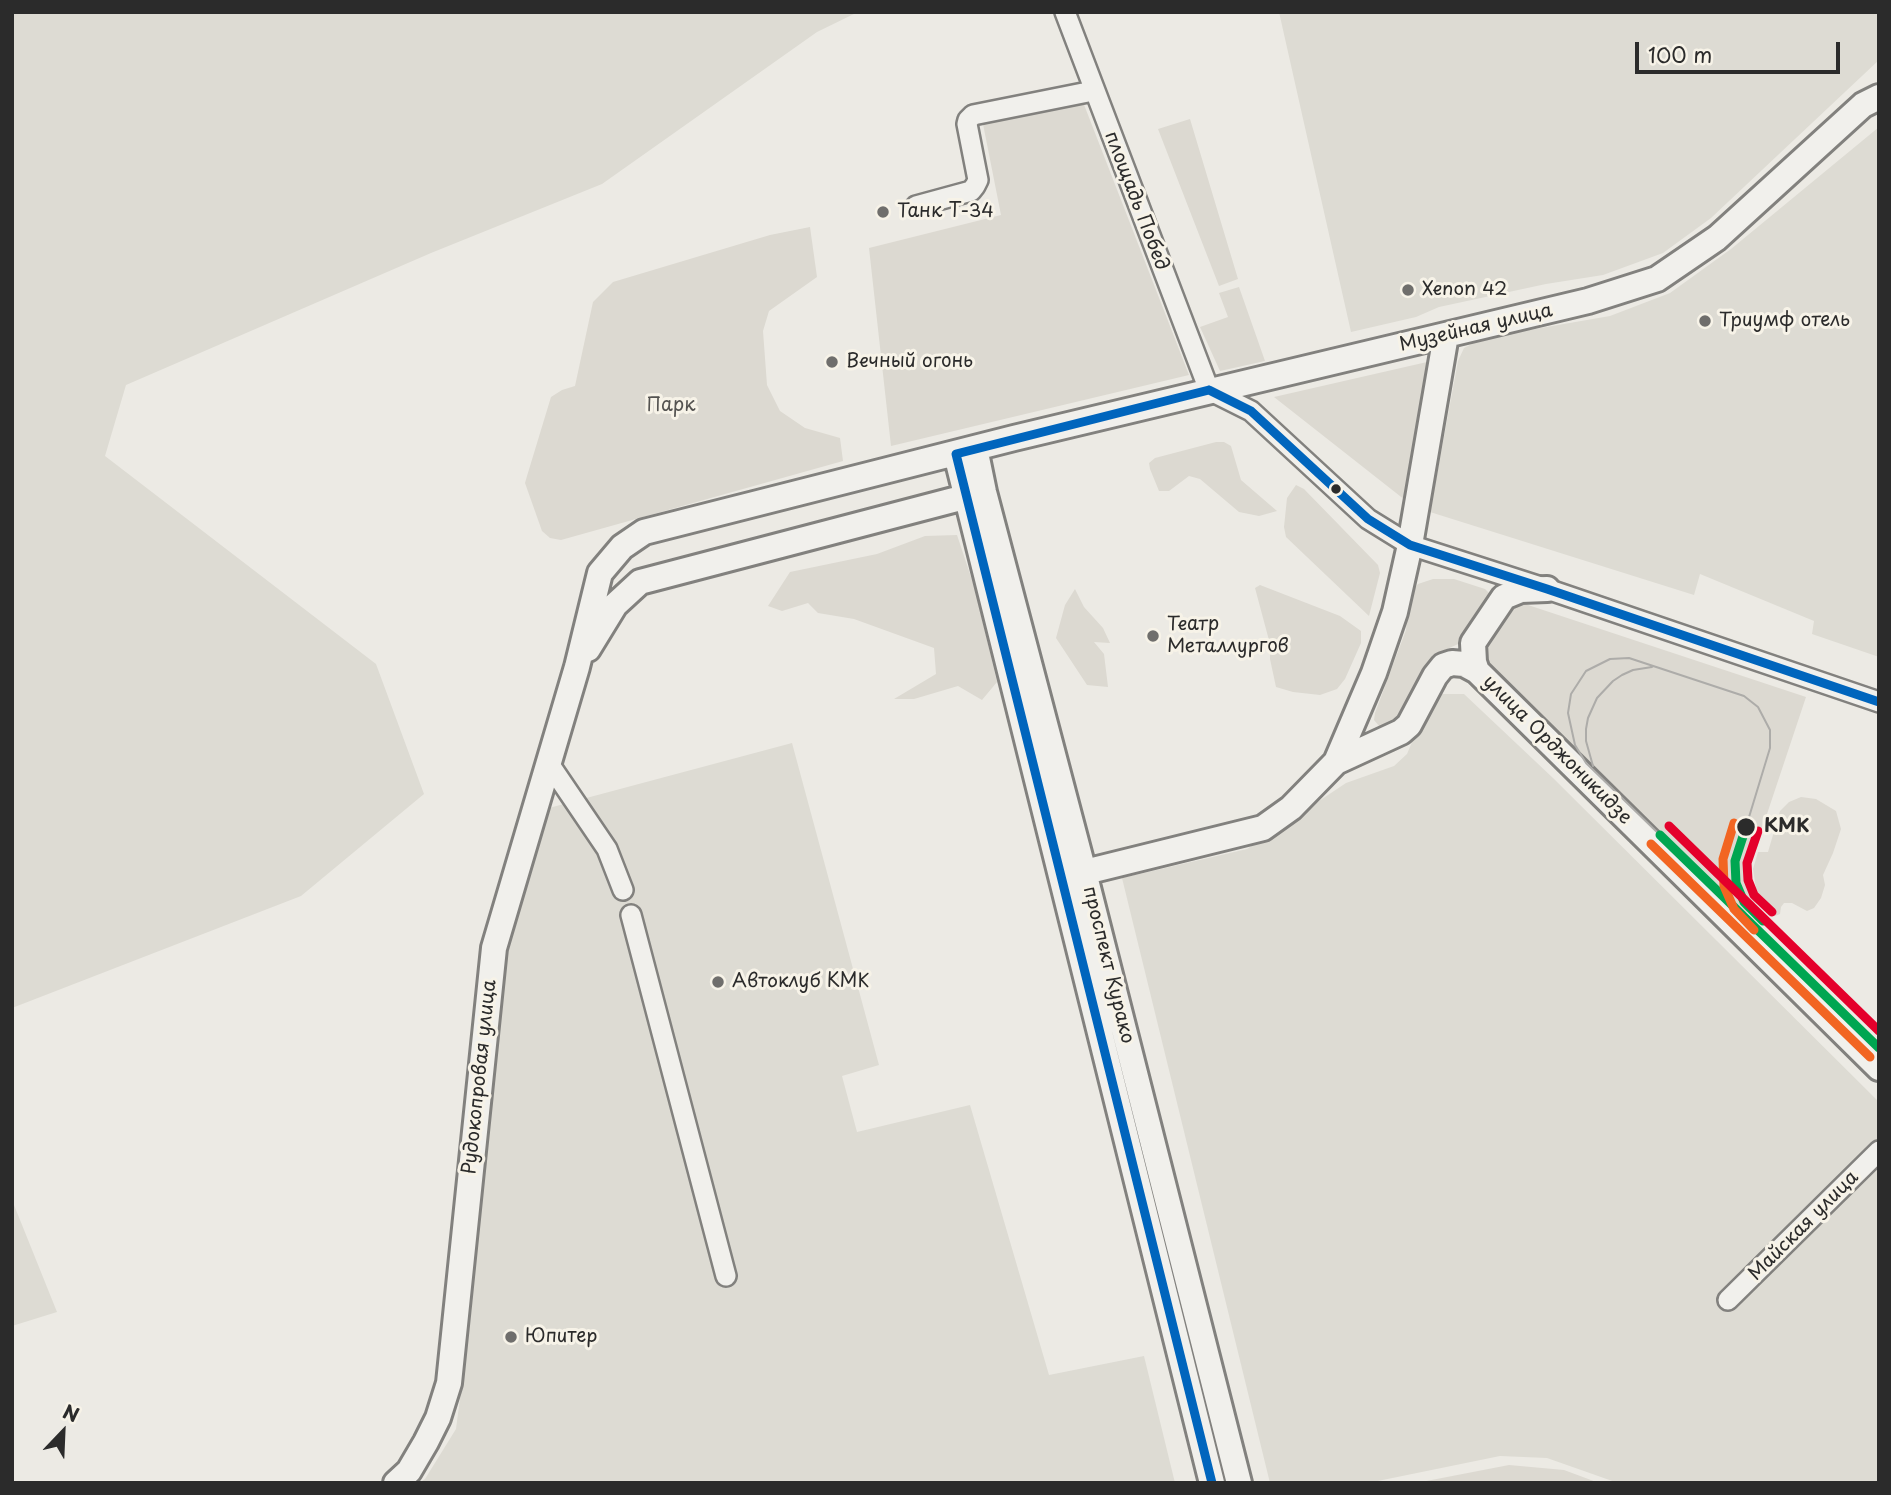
<!DOCTYPE html>
<meta charset="utf-8">
<style>
body{margin:0}
#map{position:relative;width:1891px;height:1495px;overflow:hidden;background:#eceae4;font-family:"Playpen Sans",sans-serif}
canvas{display:block}
.frame{position:absolute;inset:0;border:14px solid #2b2b2b;pointer-events:none}
.north{position:absolute;left:28px;top:1397px;width:70px;height:70px;-webkit-text-stroke:5px #f7f3e8;paint-order:stroke;rotate:23deg;font-size:19px;font-weight:700;line-height:28px;text-align:center;color:#2b2b2b}
.north::after{content:'';display:block;margin:auto;width:24px;height:32px;background:#2b2b2b;clip-path:polygon(50% 0,100% 100%,50% 72%,0 100%)}
.scale{position:absolute;left:1635px;top:42px;width:205px;height:32px;box-sizing:border-box;border:4px solid #2b2b2b;border-top:0;padding-left:9px;font-size:21px;line-height:24px;white-space:nowrap;color:#2b2b2b;-webkit-text-stroke:5px #f7f3e8;paint-order:stroke}
</style>
<div id="map">
<canvas width="1891" height="1495"></canvas>
<div class="frame"></div>
<div class="north">N</div>
<div class="scale">100 m</div>
</div>
<script>
const ctx = document.querySelector('canvas').getContext('2d');
ctx.lineJoin = 'round';
function fillPath(path, color) { ctx.fillStyle = color; ctx.fill(path, 'evenodd'); }
const toPath = rows => new Path2D(rows.map(r => 'M' + r).join(''));
function trace(path, color, width, dash) { ctx.strokeStyle = color; ctx.lineWidth = width; ctx.lineCap = dash ? 'butt' : 'round'; ctx.setLineDash(dash || []); ctx.stroke(path); }
function drawText(font, color, halo, rows, align = 'center') {
  ctx.font = font + ' "Playpen Sans",sans-serif'; ctx.lineWidth = 6; ctx.setLineDash([]); ctx.textBaseline = 'middle'; ctx.strokeStyle = halo; ctx.fillStyle = color; for (const [text, x, y, turn = 0] of rows) {
    ctx.save(); ctx.translate(x, y); ctx.rotate((+turn || 0) * Math.PI / 180); ctx.textAlign = isNaN(turn) ? turn : align; if (halo) ctx.strokeText(text, 0, 0); ctx.fillText(text, 0, 0); ctx.restore();
  }
}
fillPath(toPath([
 [12,12,858,12,817,32,602,184,431,253,126,385,105,456,376,664,424,794,301,896,12,1008],
 [1279,12,1879,12,1879,60,1711,218,1663,253,1603,275,1546,284,1439,307,1416,317,1351,332],
 [1879,127,1879,657,1812,634,1814,621,1700,574,1694,595,1430,512,1458,361,1464,348,1483,338,1610,316,1670,293,1731,249],
 [1441,694,1464,694,1553,778,1879,1102,1879,1483,1618,1483,1547,1458,1500,1456,1368,1483,1270,1483,1122,878,1247,849,1346,783,1394,766,1407,754,1425,711],
 [792,743,879,1065,842,1076,857,1132,970,1105,1049,1375,1144,1356,1175,1483,419,1483,425,1479,456,1429,471,1314,491,1081,509,940,549,808],
 [12,1200,57,1312,12,1326]
]), '#dddbd3');
fillPath(toPath([
 [1083,102,1189,375,891,446,869,248,1001,215,983,124],
 [1190,119,1238,279,1219,286,1158,129],
 [810,227,817,277,769,311,763,331,767,385,780,411,805,428,840,438,843,461,561,540,550,538,542,531,525,483,527,476,551,397,562,390,575,386,593,302,613,282,770,235],
 [1239,287,1265,361,1220,371,1200,327,1228,317,1219,293],
 [1427,362,1405,500,1274,397],
 [1216,442,1224,442,1231,446,1241,480,1277,511,1259,516,1239,512,1200,479,1189,476,1169,491,1159,491,1150,469,1149,463,1155,458],
 [1296,485,1304,489,1378,565,1380,573,1369,616,1286,537,1284,527,1287,498],
 [957,535,975,589,997,682,982,700,958,686,914,699,894,699,936,674,934,648,854,619,818,613,808,603,782,611,768,606,790,572,877,554,925,536],
 [1433,579,1454,579,1485,589,1491,595,1465,641,1447,649,1437,657,1405,719,1385,729,1380,727,1374,720,1375,713,1406,630,1409,595,1418,584],
 [1260,585,1340,616,1361,631,1361,643,1345,679,1337,689,1320,695,1293,692,1276,687,1270,659,1270,644,1255,588],
 [1075,589,1084,607,1103,628,1110,643,1094,642,1104,654,1108,687,1087,685,1056,638,1065,605],
 [1522,603,1806,697,1752,859,1751,889,1755,902,1741,919,1488,670,1483,646,1505,609],
 [1801,797,1816,799,1836,811,1841,829,1833,853,1823,875,1825,885,1821,898,1814,908,1807,911,1792,903,1784,903,1781,907,1780,914,1775,916,1767,911,1763,900,1757,895,1753,869,1758,852,1768,852,1780,811,1789,802],
 [1509,1465,1564,1470,1599,1483,1416,1483]
]), '#dcd9d1');
const minor = toPath([
 [1065,12,1209,390,1251,411,1368,519,1410,545,1547,589,1879,702],
 [916,206,971,191,975,186,978,180,967,124,968,120,973,115,1093,91],
 [548,762,607,849,623,890],
 [631,915,726,1276],
 [1728,1300,1879,1151]
]);
const major = toPath([
 [975,448,984,492,1084,872,1239,1483],
 [956,454,1212,1483],
 [1547,589,1521,590,1504,597,1473,643,1474,662,1477,671,1879,1068],
 [588,649,615,605,640,582,980,493],
 [1336,762,1374,673,1395,612,1410,545,1446,335],
 [1069,876,1263,828,1291,808,1336,762,1401,732,1409,725,1435,676,1443,666,1452,663,1464,664,1477,671],
 [396,1483,409,1471,426,1442,438,1418,449,1383,494,948,577,667,600,573,622,547,644,532,1014,438,1588,301,1657,279,1717,238,1863,105,1879,97]
]);
trace(minor, '#82817e', 24);
trace(major, '#82817e', 30);
trace(minor, '#f1f0ec', 19);
trace(major, '#f1f0ec', 24);
trace(toPath([
 [1593,766,1586,741,1586,729,1588,718,1597,698,1613,681,1622,675,1633,670,1652,667],
 [1660,835,1586,763,1575,745,1568,713,1571,694,1586,671,1610,659,1629,658,1744,696,1758,707,1770,730,1770,748,1746,827]
]), '#adaca9', 2);
trace(toPath([
 [1209,390,956,454,1212,1483],
 [1209,390,1251,411,1368,519,1410,545,1547,589,1879,702]
]), '#0065bd', 9);
trace(toPath([
 [1746,827,1735,861,1736,883,1744,902,1763,921],
 [1660,835,1879,1048]
]), '#00a651', 9);
trace(toPath([
 [1734,823,1723,859,1724,886,1734,909,1754,930],
 [1651,844,1870,1057]
]), '#f26522', 9);
trace(toPath([
 [1669,826,1879,1031],
 [1758,831,1747,863,1748,880,1754,895,1772,912]
]), '#e4002b', 9);
for (const [x, y, r, color] of [
 [883,212,7,"#6f6e6c"],
 [1408,290,7,"#6f6e6c"],
 [1705,321,7,"#6f6e6c"],
 [832,362,7,"#6f6e6c"],
 [1336,489,6,"#2b2b2b"],
 [1153,636,7,"#6f6e6c"],
 [1746,827,10,"#2b2b2b"],
 [718,982,7,"#6f6e6c"],
 [511,1337,7,"#6f6e6c"]
]) { const dot = new Path2D(); dot.arc(x, y, r, 0, 2 * Math.PI); ctx.fillStyle = color; ctx.fill(dot); trace(dot, '#f7f3e8', 2.5); }
drawText('19px', '#2b2b2b', '#f7f3e8', [
 ["площадь Побед",1136,201,69],
 ["Музейная улица",1476,328,-13],
 ["улица Орджоникидзе",1557,750,45],
 ["проспект Курако",1108,965,76],
 ["Рудокопровая улица",480,1077,-84],
 ["Майская улица",1804,1226,-45]
]);
drawText('19px', '#2b2b2b', '#f7f3e8', [
 ["Танк Т-34",897,212],
 ["Xenon 42",1422,290],
 ["Триумф отель",1719,321],
 ["Вечный огонь",846,362],
 ["Театр",1167,625],
 ["Металлургов",1167,647],
 ["Автоклуб КМК",732,982],
 ["Юпитер",525,1337]
], 'left');
drawText('19px', '#545351', '#f7f3e8', [
 ["Парк",671,406]
]);
drawText('bold 19px', '#2b2b2b', '#f7f3e8', [
 ["КМК",1764,827]
], 'left');
</script>
